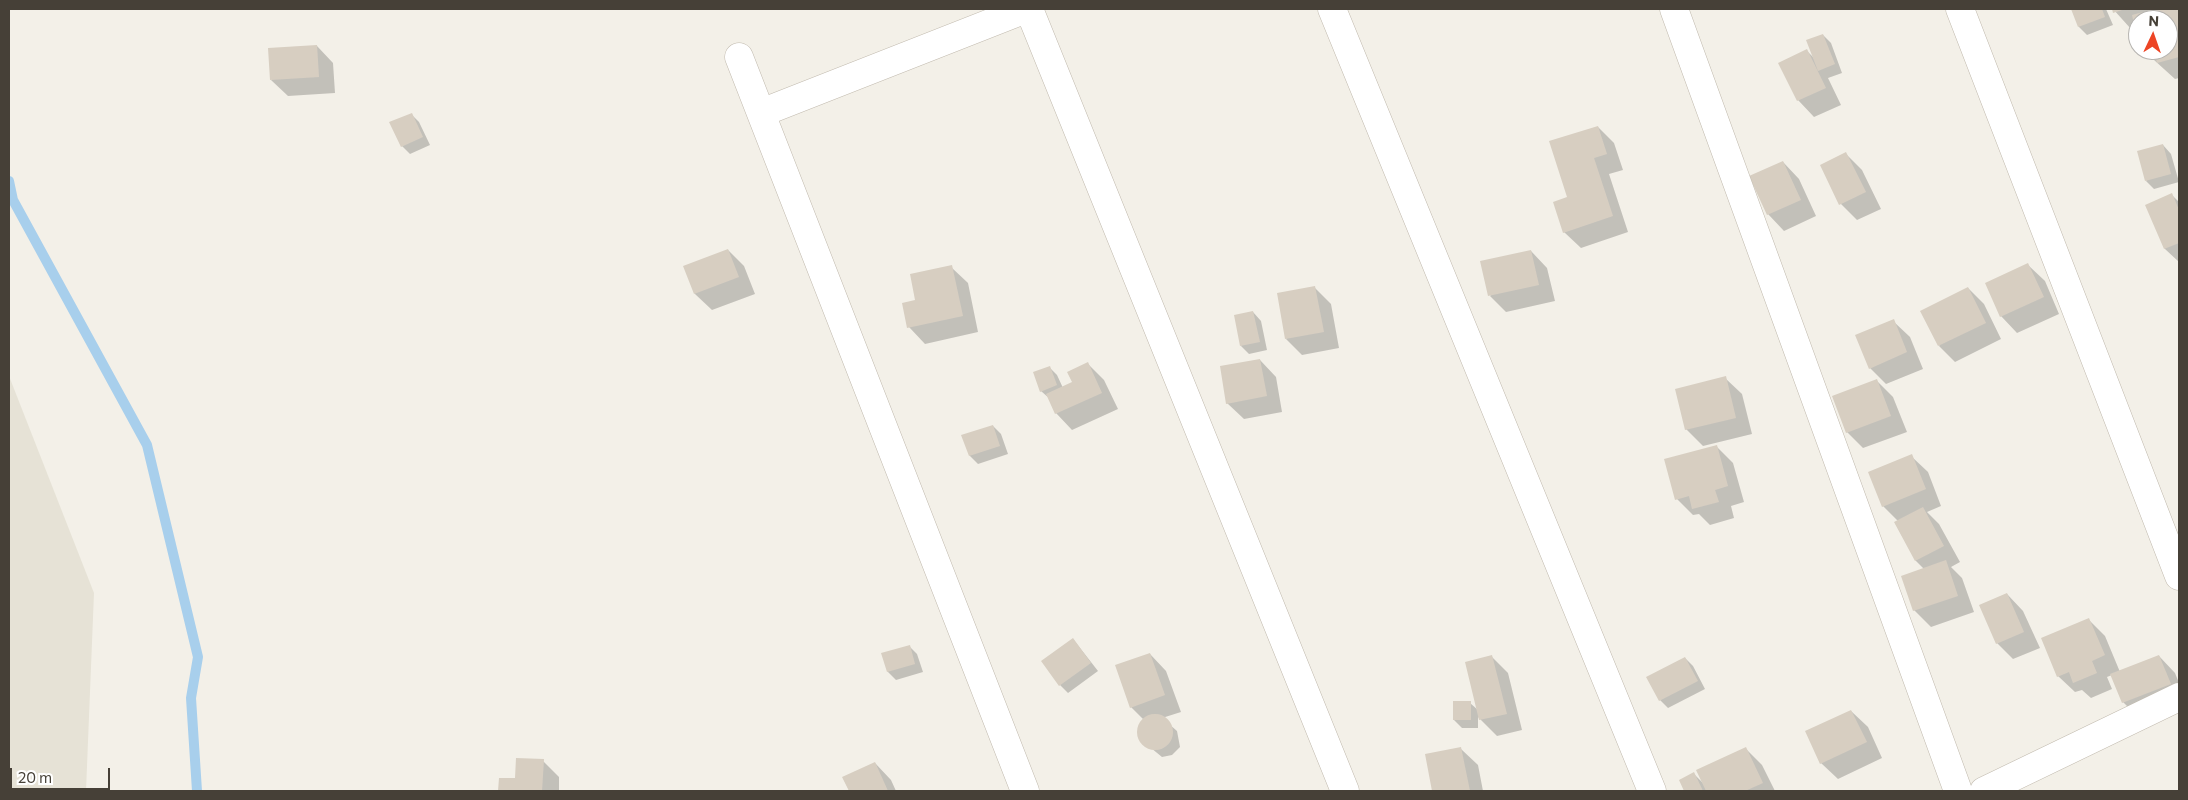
<!DOCTYPE html>
<style>
body{margin:0}
#map{position:relative;width:2188px;height:800px;overflow:hidden;background:#f3f0e8;font-family:Commissioner,sans-serif}
canvas{display:block}
.frame{position:absolute;inset:0;border:10px solid #464037;pointer-events:none}
.north{position:absolute;left:2128px;top:10px;width:50px;height:50px;box-sizing:border-box;background:#fff;border:1px solid #b5b3af;border-radius:50%;rotate:3deg;font-size:14px;font-weight:700;line-height:20px;text-align:center;color:#464037}
.north::after{content:'';display:block;margin:auto;width:18px;height:22px;background:#ed4525;clip-path:polygon(50% 0,100% 100%,50% 72%,0 100%)}
.scale{position:absolute;left:10px;top:768px;width:100px;height:22px;box-sizing:border-box;border:2px solid #464037;border-top:0;padding-left:6px;font-size:15px;line-height:18px;white-space:nowrap;color:#464037;-webkit-text-stroke:4px #fff;paint-order:stroke}
</style>
<div id="map">
<canvas width="2188" height="800"></canvas>
<div class="frame"></div>
<div class="north">N</div>
<div class="scale">20 m</div>
</div>
<script>
const ctx = document.querySelector('canvas').getContext('2d');
ctx.lineJoin = 'round';
function fillPath(path, color) { ctx.fillStyle = color; ctx.fill(path, 'evenodd'); }
const toPath = rows => new Path2D(rows.map(r => 'M' + r).join(''));
function trace(path, color, width, dash) { ctx.strokeStyle = color; ctx.lineWidth = width; ctx.lineCap = dash ? 'butt' : 'round'; ctx.setLineDash(dash || []); ctx.stroke(path); }
fillPath(toPath([
 [9,376,94,593,86,791,9,791]
]), '#e6e2d6');
fillPath(toPath([
 [2073,9,2106,9,2113,25,2087,35,2079,27],
 [2113,9,2179,9,2179,78,2175,79,2143,50,2168,50,2168,20,2138,20,2138,33,2136,27,2131,29],
 [1823,35,1831,43,1842,73,1828,78,1841,105,1814,117,1798,100,1807,51,1815,59],
 [317,46,333,63,335,93,288,96,271,80],
 [411,114,419,122,430,145,410,154,402,146],
 [1598,127,1614,143,1623,170,1609,174,1628,232,1581,248,1564,232,1569,198],
 [2163,145,2171,154,2179,182,2154,189,2146,181],
 [1846,154,1862,170,1881,209,1857,220,1841,204],
 [1783,162,1799,179,1816,216,1784,231,1768,214],
 [2172,195,2179,202,2179,262,2165,249,2147,205],
 [728,250,744,266,755,294,712,310,695,294,685,266],
 [1531,251,1547,268,1555,301,1506,312,1490,296],
 [2028,265,2045,281,2059,314,2017,333,2001,316],
 [951,267,968,283,978,332,925,344,909,327,916,301],
 [1314,287,1331,304,1339,348,1302,355,1286,339],
 [1968,288,1984,304,2001,339,1955,362,1939,346],
 [1253,312,1261,321,1267,350,1249,354,1241,346],
 [1893,321,1910,337,1923,369,1886,384,1870,368],
 [1260,360,1276,377,1282,412,1244,419,1227,403],
 [1088,364,1104,380,1118,409,1072,430,1056,413,1050,399,1041,391,1049,367,1057,375,1063,388,1073,383],
 [1725,378,1742,394,1752,434,1703,446,1686,429],
 [1877,381,1893,397,1907,432,1863,448,1847,432],
 [993,426,1001,434,1008,454,978,464,970,456,963,436],
 [1716,446,1733,463,1744,502,1731,506,1734,518,1710,525,1699,514,1693,515,1677,499],
 [1911,456,1928,472,1941,506,1927,512,1939,524,1960,562,1951,567,1962,578,1974,612,1931,627,1914,610,1924,569,1916,561,1895,523,1898,521,1883,506],
 [2007,594,2023,611,2040,648,2013,659,1997,643],
 [2089,620,2105,636,2120,672,2159,656,2175,673,2179,683,2179,703,2139,718,2123,702,2112,675,2107,677,2112,689,2091,698,2082,690,2075,692,2058,676],
 [1073,639,1098,671,1068,693,1060,685],
 [909,646,917,654,923,672,896,680,888,672,883,654],
 [1150,654,1166,671,1181,712,1162,718,1177,731,1180,747,1172,755,1162,757,1140,739,1139,728,1144,720,1131,707],
 [1492,657,1508,673,1522,730,1497,736,1478,717,1478,728,1462,728,1454,720,1470,703,1478,710],
 [1685,658,1693,666,1705,689,1668,708,1660,700],
 [1851,711,1868,727,1882,758,1838,779,1821,763],
 [1461,749,1478,765,1483,791,1433,791,1426,755],
 [1746,749,1762,765,1775,791,1685,791,1680,780,1694,774,1703,783],
 [543,761,559,777,559,791,499,791,500,779,516,780],
 [875,763,891,780,896,791,850,791,844,777]
]), '#0003');
trace(toPath([
 [9,181,13,200,147,445,198,657,191,698,197,791]
]), '#a8cfec', 10);
fillPath(toPath([
 [2071,9,2102,9,2105,17,2078,27],
 [2112,9,2125,9,2113,13],
 [2155,9,2179,9,2179,57,2157,63,2154,50,2168,50,2168,20,2138,20,2137,36,2132,15],
 [1823,34,1835,64,1818,71,1806,40],
 [317,45,319,77,270,80,268,48],
 [1807,49,1826,88,1797,101,1778,63],
 [412,113,423,137,401,147,389,122],
 [1598,126,1607,154,1594,158,1613,216,1563,233,1553,202,1567,197,1549,141],
 [2163,144,2171,174,2145,181,2137,151],
 [1846,152,1866,192,1839,205,1820,165],
 [1783,161,1801,200,1767,215,1749,176],
 [2172,193,2179,210,2179,243,2164,249,2145,205],
 [728,249,739,277,694,294,683,266],
 [1531,250,1539,285,1488,296,1480,261],
 [2028,263,2044,297,2000,317,1985,283],
 [952,265,963,316,907,328,902,303,915,300,910,274],
 [1315,286,1324,332,1285,339,1277,293],
 [1968,287,1986,323,1938,346,1920,311],
 [1253,311,1260,342,1240,346,1234,315],
 [1894,319,1907,352,1869,369,1855,335],
 [1260,359,1267,396,1226,404,1220,366],
 [1088,362,1102,393,1055,414,1046,394,1072,382,1067,372],
 [1050,366,1057,385,1040,392,1033,372],
 [1726,376,1736,418,1685,430,1675,389],
 [1877,379,1891,416,1846,433,1832,396],
 [993,425,1000,446,969,456,961,435],
 [1717,445,1728,486,1715,490,1719,502,1692,509,1689,496,1675,500,1664,459],
 [1912,454,1926,489,1882,507,1868,472],
 [1923,507,1944,546,1915,561,1894,522],
 [1946,560,1958,596,1913,611,1901,576],
 [2007,593,2024,632,1996,644,1979,605],
 [2089,618,2105,655,2092,661,2097,673,2073,683,2069,672,2057,677,2041,638],
 [1073,638,1091,663,1059,686,1041,661],
 [910,645,915,664,887,672,881,653],
 [1150,653,1165,695,1130,708,1115,665],
 [1492,655,1507,714,1479,720,1465,662],
 [2159,655,2171,684,2122,703,2110,674],
 [1685,657,1698,681,1659,701,1646,677],
 [1453,701,1471,701,1471,720,1453,720],
 [1851,710,1867,742,1820,764,1805,731],
 '1137 732a18 18 0 1 1 36 0a18 18 0 1 1-36 0Z',
 [1461,747,1470,791,1432,791,1425,754],
 [1746,747,1763,783,1745,791,1706,791,1696,770],
 [516,758,544,759,542,791,498,791,499,778,515,778],
 [875,762,888,791,849,791,842,777],
 [1694,772,1703,791,1684,791,1679,780]
]), '#d7cec1');
const minor = toPath([
 [1029,9,1345,791],
 [1332,9,1652,791],
 [1674,9,1958,791],
 [1960,9,2179,576],
 [739,57,1025,791],
 [761,113,1026,9],
 [1984,791,2179,697]
]);
trace(minor, '#c1baae', 29);
trace(minor, '#fff', 28);
</script>
